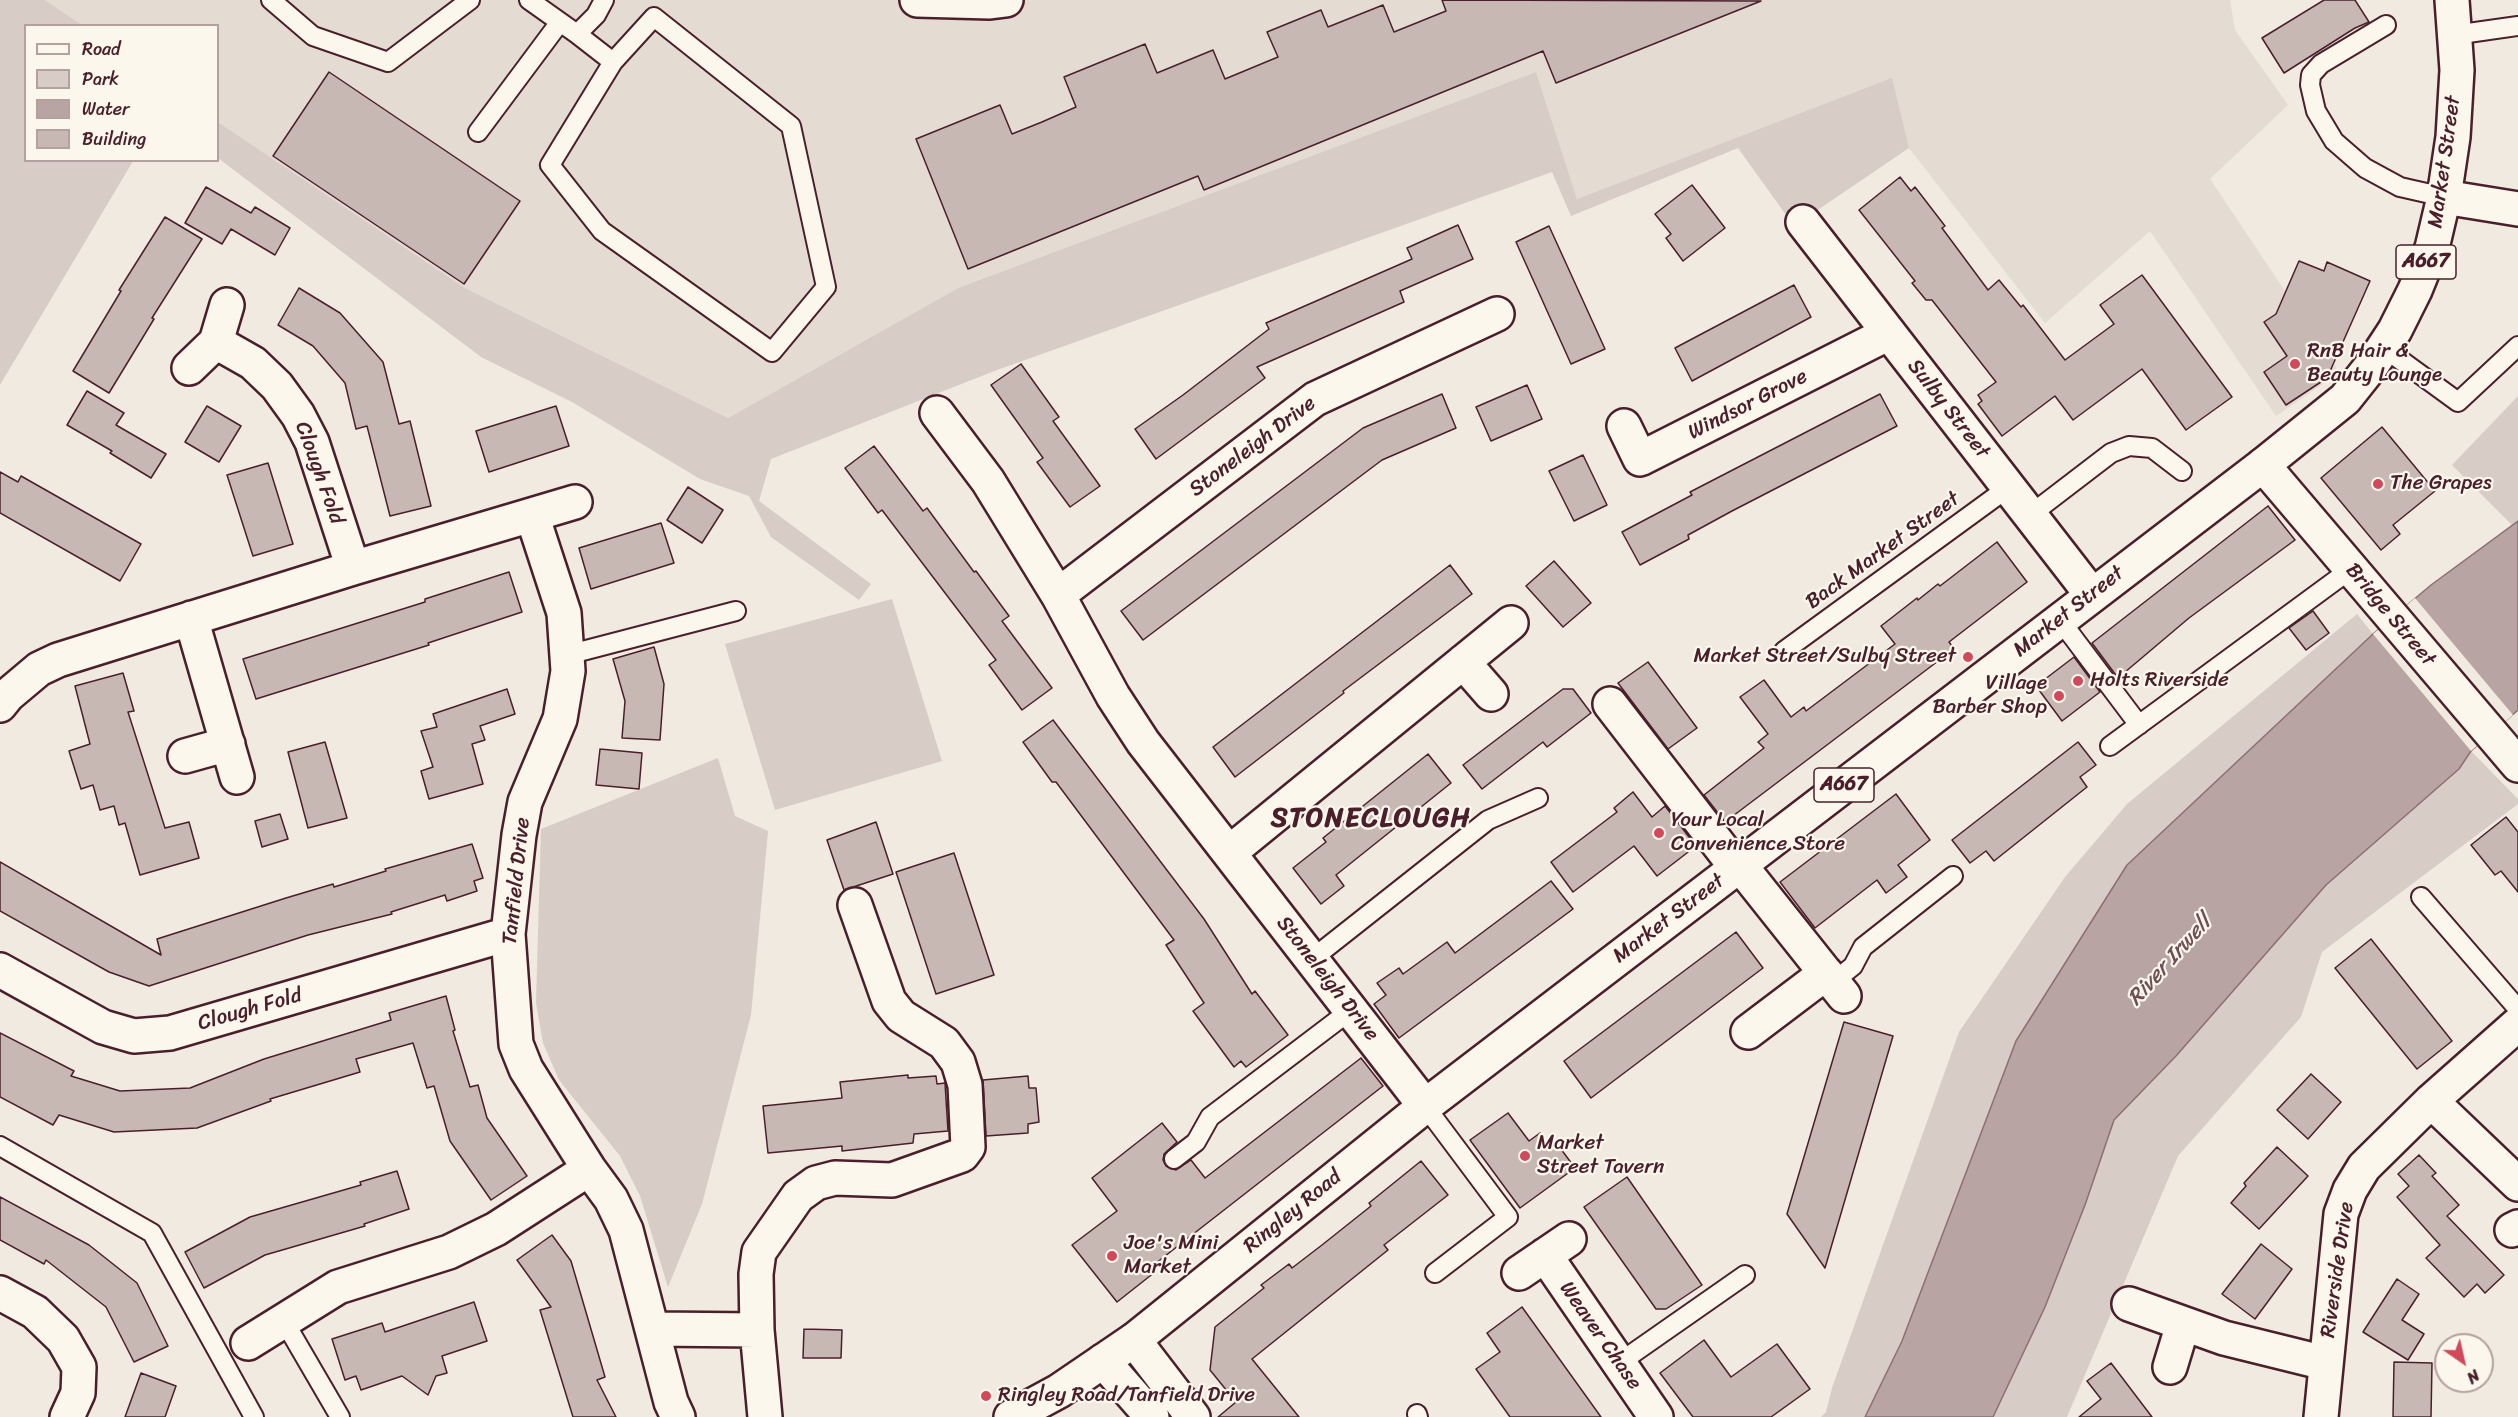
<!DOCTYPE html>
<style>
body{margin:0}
#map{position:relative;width:2518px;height:1417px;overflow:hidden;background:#f0eae0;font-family:Sriracha,sans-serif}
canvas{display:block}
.legend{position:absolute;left:24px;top:24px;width:195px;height:138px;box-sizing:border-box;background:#fbf7ec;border:2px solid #b4a19f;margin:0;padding:8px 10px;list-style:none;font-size:18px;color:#4a1f2b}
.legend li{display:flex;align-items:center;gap:12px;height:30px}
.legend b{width:30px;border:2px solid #b4a19f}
.north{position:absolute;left:2434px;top:1333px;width:60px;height:60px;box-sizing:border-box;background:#fbf7ec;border:2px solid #b4a19f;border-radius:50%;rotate:146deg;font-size:16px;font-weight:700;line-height:24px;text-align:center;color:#4a1f2b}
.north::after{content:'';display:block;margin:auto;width:21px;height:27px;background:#d1495b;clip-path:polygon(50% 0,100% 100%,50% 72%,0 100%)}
</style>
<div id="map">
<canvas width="2518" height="1417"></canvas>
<ul class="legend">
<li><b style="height:8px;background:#fbf7ec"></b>Road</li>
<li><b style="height:16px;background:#d8ccc6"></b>Park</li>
<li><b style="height:16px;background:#b8a4a2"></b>Water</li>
<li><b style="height:16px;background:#c8b8b3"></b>Building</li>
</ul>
<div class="north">N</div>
</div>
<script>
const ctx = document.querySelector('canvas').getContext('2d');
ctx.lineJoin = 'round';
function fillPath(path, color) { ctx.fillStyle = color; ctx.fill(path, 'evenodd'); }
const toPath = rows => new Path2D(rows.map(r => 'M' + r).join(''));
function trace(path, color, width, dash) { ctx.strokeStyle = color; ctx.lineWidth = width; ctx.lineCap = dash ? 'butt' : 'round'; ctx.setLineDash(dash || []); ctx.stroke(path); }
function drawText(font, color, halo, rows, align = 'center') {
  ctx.font = font + ' Sriracha,sans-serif'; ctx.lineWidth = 4.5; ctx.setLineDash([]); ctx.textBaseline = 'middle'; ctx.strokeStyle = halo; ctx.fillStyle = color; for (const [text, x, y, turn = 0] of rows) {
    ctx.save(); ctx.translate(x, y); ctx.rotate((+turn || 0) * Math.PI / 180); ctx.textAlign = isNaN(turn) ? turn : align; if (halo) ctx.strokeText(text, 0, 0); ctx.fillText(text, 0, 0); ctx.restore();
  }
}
fillPath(toPath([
 [45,0,2230,0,2235,30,2288,105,2210,179,2337,369,2327,381,2276,416,2150,231,2045,323,1909,148,1891,79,1577,199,1536,72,958,288,728,418,465,288,218,122,218,26,82,25]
]), '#e4dbd2');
fillPath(toPath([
 [0,0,45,0,82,25,26,26,26,160,133,161,0,385],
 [1536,72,1577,199,1892,78,1909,148,1794,226,1738,148,1571,216,1552,172,997,370,771,459,759,501,871,584,859,600,771,537,749,496,700,479,572,402,481,357,218,158,218,122,465,288,728,418,958,288],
 [2518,396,2518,521,2512,525,2452,465],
 [892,599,942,761,775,810,725,644],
 [2357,614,2373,634,2127,865,1865,1417,1821,1417,1826,1412,1832,1388,1959,1032,2065,877,2127,804],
 [2471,751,2518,799,2518,804,2322,952,2301,1017,2178,1156,2067,1417,1993,1417,2045,1307,2085,1205,2114,1120,2176,1056,2326,885,2459,769],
 [718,758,735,816,768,831,751,1015,702,1204,668,1287,640,1196,620,1156,559,1080,543,1043,536,1003,541,829]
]), '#d8ccc6');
const water = toPath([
 [2518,521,2518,710,2471,751,2459,769,2326,885,2176,1056,2114,1120,2085,1205,2045,1307,1993,1417,1865,1417,1902,1341,2016,1041,2127,865,2373,634,2431,585,2518,521]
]);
fillPath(water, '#b8a4a2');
trace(water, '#8c6f72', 1.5);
fillPath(toPath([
 [2415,598,2513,715,2471,751,2373,634]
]), '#f0eae0');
const building = toPath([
 [1442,0,1761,1,1556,83,1543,51,1204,190,1198,176,968,269,916,139,1000,105,1012,134,1042,122,1076,107,1064,77,1145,44,1157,73,1213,50,1225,79,1278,57,1267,32,1321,10,1328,27,1383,5,1394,32,1446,11,1442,0],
 [2324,0,2355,0,2369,22,2355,28,2284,73,2262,38,2324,0],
 [329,72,520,201,464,284,273,156,329,72],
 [1900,177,1911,191,1915,187,1945,226,1942,228,1988,290,1999,280,2021,307,2023,305,2065,360,2114,324,2100,305,2142,275,2232,397,2186,430,2142,369,2073,420,2055,396,2002,436,1978,404,1982,401,1978,395,1996,382,1932,300,1926,300,1912,283,1915,281,1859,210,1900,177],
 [1692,185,1725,228,1683,261,1666,238,1671,234,1655,214,1692,185],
 [206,187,251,213,255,207,290,228,275,255,231,229,222,244,185,223,206,187],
 [165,217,202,239,152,318,154,319,109,393,73,371,121,291,119,290,165,217],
 [1458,225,1473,259,1400,291,1404,302,1257,367,1265,378,1156,459,1135,429,1183,395,1269,329,1266,323,1412,259,1407,248,1458,225],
 [1549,226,1605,349,1571,364,1516,242,1549,226],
 [2299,261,2324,271,2327,262,2370,281,2327,378,2286,405,2264,372,2287,356,2264,322,2276,314,2299,261],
 [1794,285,1811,317,1692,381,1675,348,1794,285],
 [299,288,340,313,383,362,399,424,410,421,431,506,390,516,367,426,356,429,345,383,313,346,278,325,299,288],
 [1021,364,1059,417,1053,421,1100,486,1070,507,1037,462,1043,458,991,385,1021,364],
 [1527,385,1542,419,1491,441,1476,407,1527,385],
 [87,391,124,413,116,425,166,454,151,478,110,453,112,451,67,425,87,391],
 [1442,394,1456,428,1382,460,1143,640,1121,611,1363,428,1442,394],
 [1880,394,1897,426,1732,511,1688,535,1689,539,1640,565,1622,532,1692,495,1690,492,1880,394],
 [207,406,241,426,219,462,185,442,207,406],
 [556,406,569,446,489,472,476,431,556,406],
 [2382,427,2435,491,2393,525,2400,534,2381,550,2321,478,2382,427],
 [874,446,923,511,927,508,974,572,976,571,1009,616,1002,621,1052,688,1022,710,989,665,996,660,882,510,878,513,845,468,874,446],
 [1583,455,1607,505,1574,521,1549,471,1583,455],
 [268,463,293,544,253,556,227,475,268,463],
 [0,472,18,482,21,476,141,544,120,581,0,513,0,472],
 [688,487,723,510,702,543,667,520,688,487],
 [2268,506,2295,540,2189,618,2118,678,2092,643,2268,506],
 [661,523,674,563,591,589,579,548,661,523],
 [1997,542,2027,582,1949,642,1954,649,1725,822,1704,795,1764,748,1758,742,1768,734,1740,697,1764,680,1791,717,1804,707,1806,711,1895,644,1881,626,1917,598,1918,600,1938,584,1940,586,1997,542],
 [1554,561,1591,603,1563,627,1526,586,1554,561],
 [1450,565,1472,594,1343,691,1344,693,1235,777,1213,747,1450,565],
 [509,572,522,612,428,643,429,645,256,699,243,659,425,602,425,599,509,572],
 [2313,611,2329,633,2306,650,2289,628,2313,611],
 [654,647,664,684,660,740,622,738,625,701,613,659,654,647],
 [2074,657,2100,692,2062,721,2036,686,2074,657],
 [1648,662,1697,728,1668,749,1618,683,1648,662],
 [123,673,134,711,128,712,165,828,189,822,199,858,140,875,125,823,119,825,114,806,100,810,93,785,81,789,69,751,90,744,75,686,123,673],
 [507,689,515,714,480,726,485,740,472,744,483,784,429,799,421,771,433,767,421,731,437,727,433,714,507,689],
 [1563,689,1573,689,1591,713,1547,747,1543,742,1482,789,1463,765,1563,689],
 [1053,720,1204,919,1252,994,1255,991,1288,1035,1246,1067,1241,1061,1234,1067,1193,1011,1204,1003,1166,945,1174,940,1056,782,1052,782,1023,742,1053,720],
 [325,742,347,818,308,828,288,752,325,742],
 [2078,742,2096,765,2080,777,2087,787,1994,861,1986,851,1970,863,1952,840,2078,742],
 [600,749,642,753,639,789,596,785,600,749],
 [1428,754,1451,783,1336,875,1344,886,1321,904,1293,868,1326,842,1323,838,1428,754],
 [1633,792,1652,817,1665,806,1696,846,1657,876,1634,846,1573,892,1551,862,1617,812,1614,808,1633,792],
 [1896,794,1930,840,1898,865,1907,877,1886,893,1877,880,1815,928,1780,882,1896,794],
 [280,814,288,839,262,847,255,821,280,814],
 [2506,817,2518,832,2518,892,2501,871,2495,875,2471,845,2506,817],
 [876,822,893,874,844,890,827,840,876,822],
 [472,844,483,878,474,881,477,891,447,901,445,895,391,912,392,914,308,935,149,986,109,972,0,911,0,862,161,955,157,939,286,898,333,884,334,887,386,871,385,869,472,844],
 [954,853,994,975,936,994,896,872,954,853],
 [1551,881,1573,909,1399,1038,1374,1004,1386,995,1377,983,1399,968,1403,974,1447,942,1455,953,1551,881],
 [1736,932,1763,968,1591,1098,1564,1061,1736,932],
 [2371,939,2452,1041,2417,1069,2335,968,2371,939],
 [446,996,455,1030,453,1031,470,1087,478,1085,487,1118,527,1176,491,1200,450,1141,434,1086,427,1088,413,1043,356,1059,360,1072,270,1099,271,1101,197,1128,114,1132,59,1115,53,1125,0,1097,0,1033,74,1071,71,1076,120,1091,190,1088,264,1059,391,1020,389,1013,446,996],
 [1844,1022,1893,1036,1825,1268,1787,1214,1844,1022],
 [1361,1058,1383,1086,1151,1267,1155,1272,1117,1302,1072,1245,1117,1211,1092,1178,1162,1123,1177,1142,1164,1154,1163,1160,1166,1166,1176,1170,1191,1160,1205,1178,1361,1058],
 [2311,1074,2341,1102,2308,1139,2277,1110,2311,1074],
 [908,1075,908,1078,936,1076,937,1084,945,1083,948,1131,914,1134,913,1143,842,1151,842,1146,768,1153,763,1106,842,1098,840,1082,908,1075],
 [1028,1076,1029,1088,1036,1088,1039,1122,1028,1124,1028,1133,986,1136,983,1080,1028,1076],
 [1508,1113,1529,1141,1540,1133,1549,1145,1555,1141,1575,1168,1520,1208,1470,1140,1508,1113],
 [2277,1147,2308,1176,2259,1229,2231,1203,2246,1186,2244,1183,2277,1147],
 [2419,1155,2436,1173,2432,1176,2459,1205,2447,1216,2504,1275,2485,1293,2477,1284,2464,1297,2426,1258,2440,1245,2397,1197,2409,1186,2398,1174,2419,1155],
 [1421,1161,1448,1195,1384,1245,1388,1250,1252,1359,1299,1417,1218,1417,1236,1402,1210,1370,1215,1327,1264,1288,1261,1285,1289,1264,1292,1268,1322,1245,1371,1206,1369,1203,1421,1161],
 [397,1171,409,1209,364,1224,365,1226,265,1255,204,1288,185,1252,250,1217,361,1185,360,1182,397,1171],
 [1627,1177,1702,1285,1666,1309,1656,1309,1584,1207,1627,1177],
 [0,1197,89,1245,137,1283,168,1346,134,1362,106,1307,46,1260,44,1264,0,1240,0,1197],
 [552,1235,571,1261,605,1377,597,1380,616,1417,573,1417,540,1310,551,1307,517,1260,552,1235],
 [2261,1244,2292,1269,2255,1319,2222,1294,2261,1244],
 [2397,1279,2419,1294,2402,1320,2424,1334,2408,1360,2363,1332,2397,1279],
 [474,1302,487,1341,442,1356,447,1373,436,1376,428,1395,402,1376,361,1390,356,1376,345,1380,332,1339,382,1323,385,1332,474,1302],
 [1522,1307,1601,1417,1510,1417,1476,1369,1500,1352,1487,1333,1522,1307],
 [804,1329,842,1330,841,1358,803,1358,804,1329],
 [1704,1340,1731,1377,1777,1344,1810,1389,1771,1417,1693,1417,1660,1373,1704,1340],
 [2394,1362,2432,1363,2431,1417,2393,1417,2394,1362],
 [2111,1363,2152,1417,2079,1417,2101,1399,2087,1381,2111,1363],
 [141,1373,176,1386,165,1417,125,1417,141,1373]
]);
fillPath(building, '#c8b8b3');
trace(building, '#4a1f2b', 1.5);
const lane = toPath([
 [271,0,313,36,388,62,470,0],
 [529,0,577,34,596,15,604,0],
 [2386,25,2321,64,2311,75,2310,85,2316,111,2334,141,2365,168,2400,187,2444,197],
 [577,34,613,62,550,165,602,231,772,352,826,287,791,126,654,17,613,62],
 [2454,35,2518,26],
 [478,132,560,22],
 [2384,348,2458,402,2518,346],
 [2030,515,2111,453,2129,446,2152,448,2182,471],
 [2060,620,2139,725],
 [1784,651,2009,487],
 [567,655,736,611],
 [2110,746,2351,569],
 [2421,897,2518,1009],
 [1312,959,1488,820,1538,798],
 [1833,982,1853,966,1863,947,1953,876],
 [1425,1106,1508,1217,1435,1273],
 [0,1146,152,1233,254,1417],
 [1174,1159,1196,1142,1210,1117,1351,1010],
 [284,1321,340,1417],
 [1619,1363,1745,1275],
 [1417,1414,1418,1417]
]);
const street = toPath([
 [917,0,990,2,1006,0],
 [2444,197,2518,209],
 [1803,222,2092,595],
 [216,342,253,363,277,386,298,415,312,442,353,568],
 [189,368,216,342,227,305],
 [937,413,988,481,1058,595,1113,696,1143,742,1425,1106],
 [1624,426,1640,459,1889,333],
 [2263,465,2518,765],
 [532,515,564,613,568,671,560,719,525,802,519,835,508,934,516,1044,526,1069,589,1169,611,1199,626,1230,671,1402,678,1417],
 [1058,595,1315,399,1497,314],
 [191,618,237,777],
 [1463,662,1491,694],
 [1610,704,1736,867],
 [0,705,8,695,39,669,58,660,353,568,575,502],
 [185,756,228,744],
 [1230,852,1511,623],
 [1739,864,1844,996],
 [0,970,103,1027,134,1036,170,1033,508,934],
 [1748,1032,1826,973],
 [2431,1101,2518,1184],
 [2512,1230,2518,1227],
 [1545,1255,1656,1417],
 [1519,1273,1569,1239],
 [0,1293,35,1312,63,1339,79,1367,78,1393,67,1417],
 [2129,1304,2224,1338,2325,1363],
 [653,1329,757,1330],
 [1134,1340,1193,1417],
 [248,1343,338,1287,449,1252,496,1229,589,1169],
 [1103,1361,1152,1417],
 [2170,1367,2183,1324],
 [765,1417,757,1330,756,1274,759,1252,798,1196,816,1183,835,1178,892,1180,962,1155,968,1147,965,1085,958,1062,944,1043,901,1016,889,1001,855,905],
 [2321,1417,2341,1214,2350,1190,2364,1167,2431,1101,2518,1024]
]);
const primary = toPath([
 [1011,1417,1059,1391,1134,1340,1425,1106,2263,465,2345,399,2372,365,2395,330,2415,290,2432,248,2444,197,2453,137,2457,70,2452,0]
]);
trace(lane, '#4a1f2b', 22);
trace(street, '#4a1f2b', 38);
trace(primary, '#4a1f2b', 38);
trace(lane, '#fbf7ec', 18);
trace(street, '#fbf7ec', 33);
trace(primary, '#fbf7ec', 33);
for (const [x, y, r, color] of [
 [2295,364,6,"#d1495b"],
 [2378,484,6,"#d1495b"],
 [1968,657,6,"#d1495b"],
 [2078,681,6,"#d1495b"],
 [2059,696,6,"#d1495b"],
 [1659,833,6,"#d1495b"],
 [1525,1156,6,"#d1495b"],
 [1112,1256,6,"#d1495b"],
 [986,1396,6,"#d1495b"]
]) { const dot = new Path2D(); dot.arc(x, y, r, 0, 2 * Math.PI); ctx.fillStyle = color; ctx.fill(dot); trace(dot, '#fbf7ec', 2); }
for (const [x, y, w] of [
 [2426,262,60],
 [1844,785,60]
]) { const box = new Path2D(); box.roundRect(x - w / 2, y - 17, w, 34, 4.5); ctx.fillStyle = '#fbf7ec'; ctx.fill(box); trace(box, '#4a1f2b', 1.5); }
drawText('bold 20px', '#4a1f2b', null, [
 ["A667",2426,262],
 ["A667",1844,785]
]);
drawText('21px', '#4a1f2b', '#fbf7ec', [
 ["Market Street",2445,162,-82],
 ["Windsor Grove",1748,405,-27],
 ["Sulby Street",1948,409,52],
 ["Stoneleigh Drive",1253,447,-37],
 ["Clough Fold",319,473,70],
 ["Back Market Street",1883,551,-36],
 ["Market Street",2069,612,-38],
 ["Bridge Street",2390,615,50],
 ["Tanfield Drive",517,881,-84],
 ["Market Street",1669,919,-37],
 ["Stoneleigh Drive",1327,979,52],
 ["Clough Fold",250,1010,-16],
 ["Ringley Road",1293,1212,-39],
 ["Riverside Drive",2338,1270,-82],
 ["Weaver Chase",1600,1336,55]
]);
drawText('21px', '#4a1f2b', '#fbf7ec', [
 ["RnB Hair &",2307,352],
 ["Beauty Lounge",2307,376],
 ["The Grapes",2390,484],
 ["Market Street/Sulby Street",1956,657,"right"],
 ["Holts Riverside",2090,681],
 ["Village",2047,684,"right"],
 ["Barber Shop",2047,708,"right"],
 ["Your Local",1671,821],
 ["Convenience Store",1671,845],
 ["Market",1537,1144],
 ["Street Tavern",1537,1168],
 ["Joe's Mini",1124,1244],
 ["Market",1124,1268],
 ["Ringley Road/Tanfield Drive",998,1396]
], 'left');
drawText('italic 22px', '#704e55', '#fbf7ec', [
 ["River Irwell",2170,961,-48]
]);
ctx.letterSpacing = '1.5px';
drawText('bold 27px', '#4a1f2b', '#fbf7ec', [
 ["STONECLOUGH",1371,819]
]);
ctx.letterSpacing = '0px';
</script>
